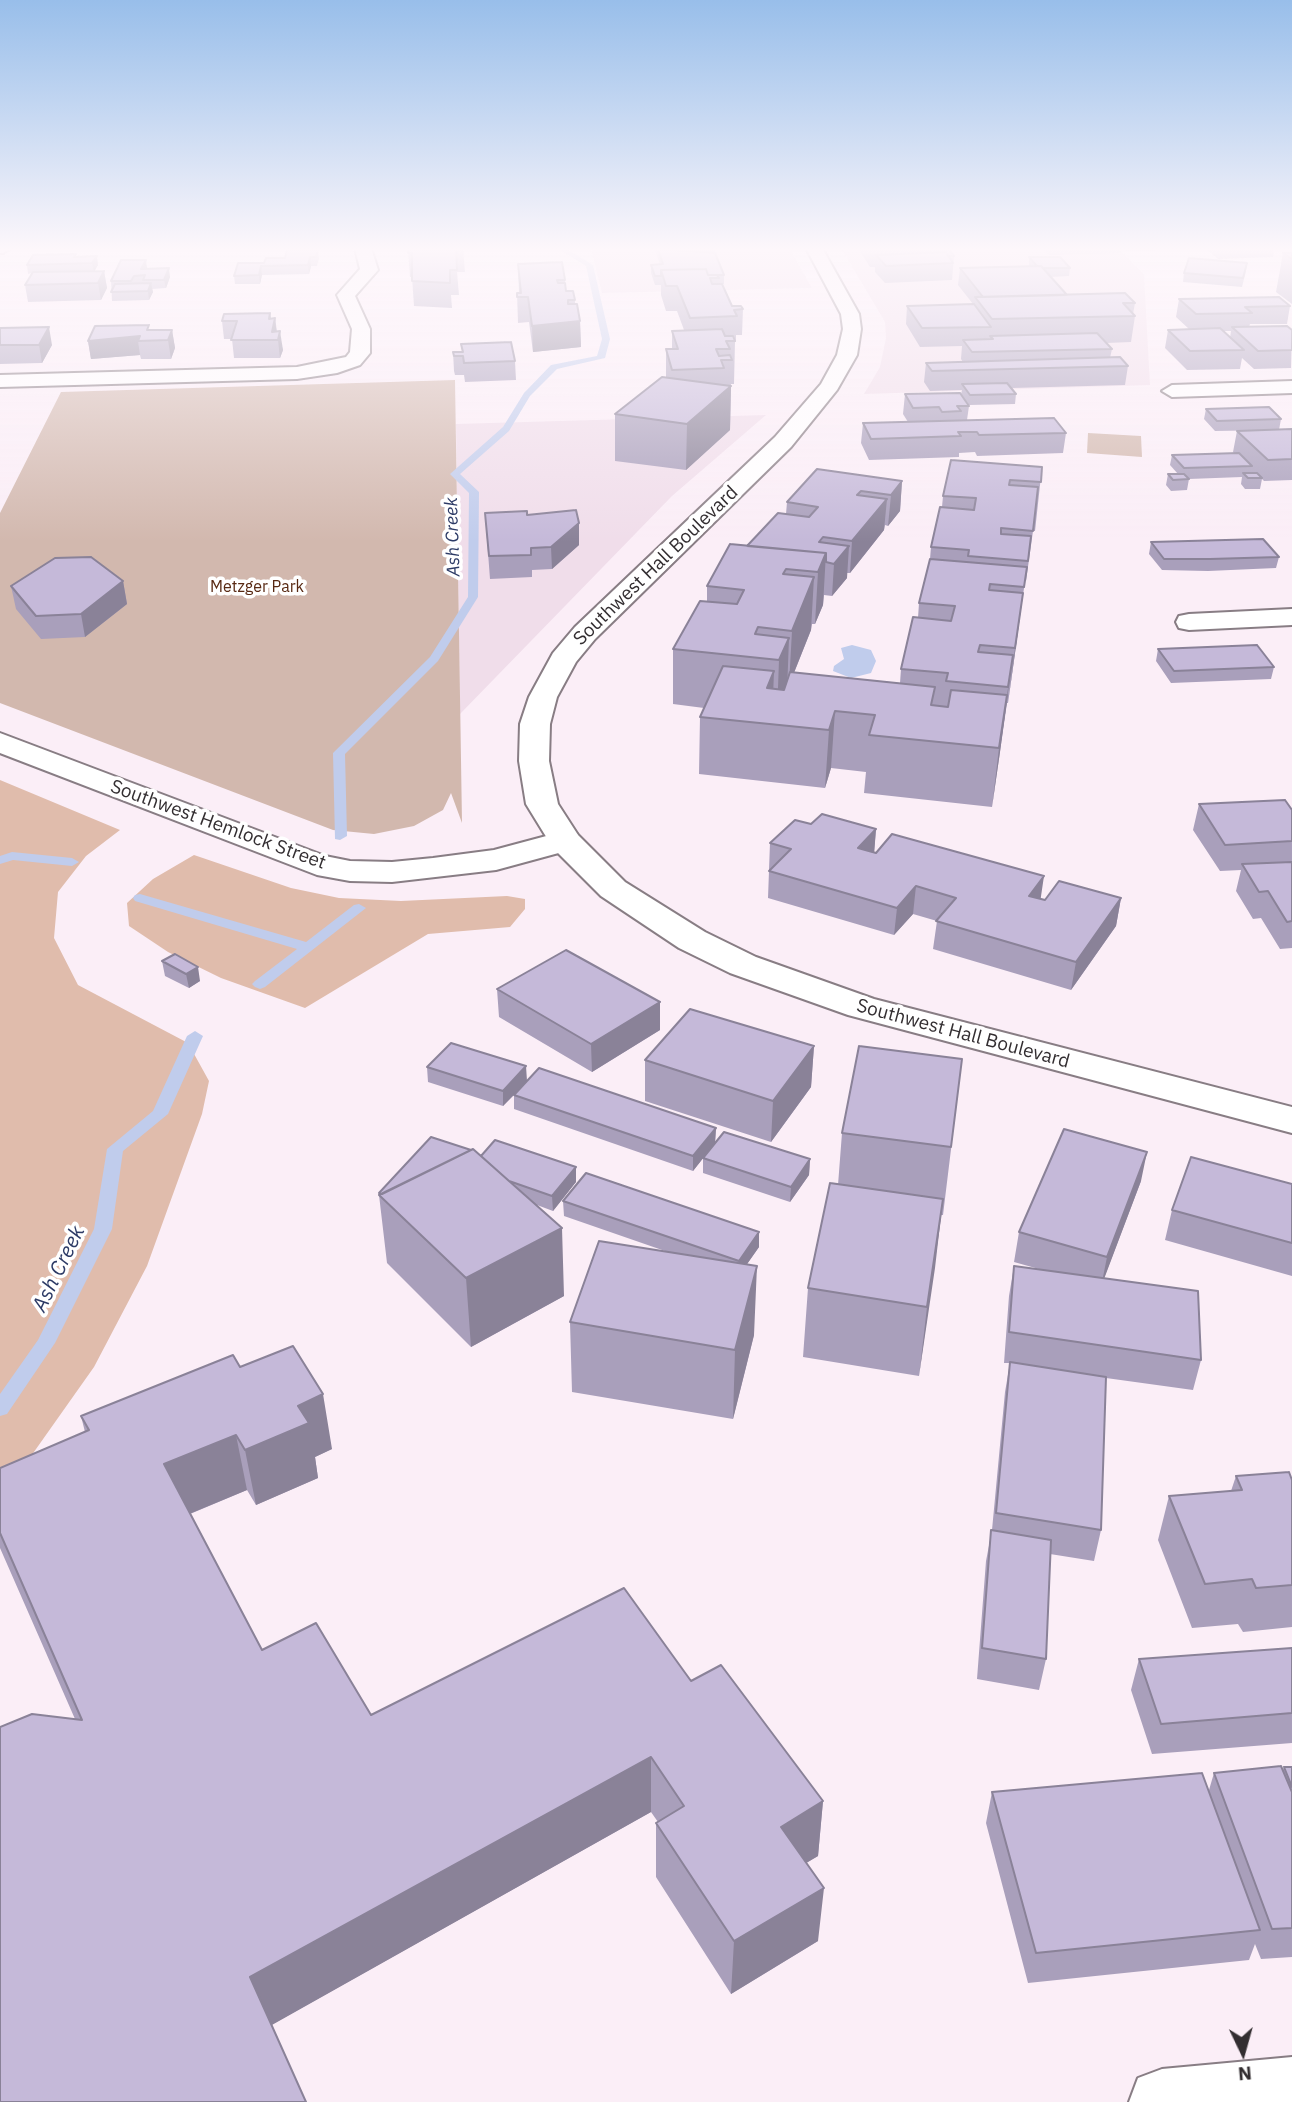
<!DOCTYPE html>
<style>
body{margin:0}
#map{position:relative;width:1292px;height:2102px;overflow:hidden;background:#fbeef7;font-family:"IBM Plex Sans",sans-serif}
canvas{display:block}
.north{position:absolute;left:1208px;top:2018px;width:70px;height:70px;-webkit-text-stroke:5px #fff;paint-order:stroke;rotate:175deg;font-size:19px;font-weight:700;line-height:28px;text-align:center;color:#332e31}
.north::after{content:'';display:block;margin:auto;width:24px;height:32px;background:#332e31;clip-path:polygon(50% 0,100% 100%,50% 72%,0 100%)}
</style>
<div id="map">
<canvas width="1292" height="2102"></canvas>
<div class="north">N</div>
</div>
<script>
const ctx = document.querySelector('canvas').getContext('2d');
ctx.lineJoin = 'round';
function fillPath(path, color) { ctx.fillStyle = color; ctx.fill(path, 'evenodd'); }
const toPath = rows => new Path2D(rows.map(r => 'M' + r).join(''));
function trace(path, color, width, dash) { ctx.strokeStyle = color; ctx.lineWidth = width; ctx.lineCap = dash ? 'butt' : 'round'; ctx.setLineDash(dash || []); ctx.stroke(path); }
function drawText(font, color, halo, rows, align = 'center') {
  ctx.font = font + ' "IBM Plex Sans",sans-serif'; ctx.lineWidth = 7; ctx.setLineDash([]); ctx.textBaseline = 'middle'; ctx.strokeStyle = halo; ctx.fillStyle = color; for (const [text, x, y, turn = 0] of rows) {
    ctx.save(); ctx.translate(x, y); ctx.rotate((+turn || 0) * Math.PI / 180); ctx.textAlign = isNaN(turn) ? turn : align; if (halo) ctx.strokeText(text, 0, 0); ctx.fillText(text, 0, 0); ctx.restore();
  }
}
fillPath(toPath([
 [591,248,789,248,812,288,602,293],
 [841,248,1117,248,1144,274,1150,385,864,394,880,367,886,338,885,322],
 [766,415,672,496,460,714,456,424]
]), '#f0ddea');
fillPath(toPath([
 [455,380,462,823,451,793,443,810,414,826,374,834,333,830,0,703,0,513,61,392],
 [1088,433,1141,436,1142,457,1087,453]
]), '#d2b8ae');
fillPath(toPath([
 [0,780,120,830,86,856,58,892,54,938,78,985,188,1043,209,1081,202,1114,147,1266,94,1367,0,1500],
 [194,855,291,888,339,898,401,901,507,896,525,899,525,909,510,927,428,934,305,1008,221,978,168,952,129,926,127,903,153,879]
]), '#e0bcac');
fillPath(toPath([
 [852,645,871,650,876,661,871,673,851,678,833,671,834,666,844,659,841,648]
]), '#c0ccec');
fillPath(toPath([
 [557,248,565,248,593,265,610,339,605,358,557,369,530,396,509,431,460,474,479,492,478,597,438,661,345,754,347,836,340,840,335,839,333,753,430,657,468,597,469,493,450,474,503,427,524,393,551,365,597,356,602,339,586,266,557,248],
 [12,852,72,858,79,862,72,866,13,860,0,864,0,856,12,852],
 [140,894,306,942,354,905,359,904,366,908,265,987,260,989,255,987,252,984,255,981,297,949,135,901,133,898,135,895,140,894],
 [195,1031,203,1036,168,1114,123,1151,112,1229,55,1343,7,1414,0,1416,0,1394,38,1340,94,1229,107,1149,153,1111,187,1036,195,1031]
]), '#c0ccec');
const street = toPath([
 [355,248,371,248,378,270,355,296,370,329,370,353,360,365,337,373,297,379,0,387,0,375,297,367,346,357,350,352,352,329,337,295,360,269,355,248],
 [1292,381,1292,393,1172,397,1162,391,1172,385,1292,381],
 [1292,609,1292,625,1189,630,1179,628,1176,622,1179,616,1189,614,1292,609],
 [0,733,325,856,350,861,392,862,433,858,494,850,565,831,577,834,581,841,577,848,496,870,392,882,350,881,317,875,0,753,0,733],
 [1292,2057,1292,2102,1129,2102,1138,2078,1162,2069,1292,2057]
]);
const secondary = toPath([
 [0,248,11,248,3,253,0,253,0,248],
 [806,248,822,248,859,314,861,329,857,355,837,390,791,447,595,639,576,662,557,697,550,724,549,761,558,804,578,835,625,882,705,932,756,957,874,999,1292,1107,1292,1133,848,1015,730,973,679,948,601,896,553,848,526,804,519,761,520,724,529,697,553,653,575,627,775,437,821,384,837,355,843,329,841,314,806,248]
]);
trace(street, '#887d84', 4);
trace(secondary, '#887d84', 4);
fillPath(street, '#fff');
fillPath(secondary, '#fff');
fillPath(toPath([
 [463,248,465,272,457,272,459,295,451,295,452,308,414,306,412,277,410,277,408,249],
 [654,248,715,248,715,253,724,275,724,284,722,284,732,306,743,309,742,335,736,335,736,342,735,342,734,384,731,384,730,430,686,470,615,461,615,414,666,377,666,349,672,349,672,331,684,330,677,311,666,311,661,295,661,285,655,285,651,273,651,265,660,264],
 [858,248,947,248,954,256,952,280,885,283,875,272,875,267,870,267],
 [1042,248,1121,248,1120,253,1049,255],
 [1122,248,1156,248,1155,251,1126,251],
 [1205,248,1273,248,1274,249,1273,257,1218,259],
 [318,250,319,258,317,266,311,266,309,274,262,275,260,284,235,284,234,276,264,263],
 [1283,253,1292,253,1292,304,1276,292],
 [76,257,98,265,94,271,104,271,107,288,101,300,28,302,25,285,32,273,28,274,27,265],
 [1029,257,1070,268,1069,276,1050,277,1067,295,1135,303,1133,314,1135,316,1131,342,1106,343,1112,349,1110,358,1128,366,1125,385,1012,388,1016,394,1015,404,969,405,961,394,962,390,930,391,924,382,926,363,963,362,961,359,962,346,920,347,906,324,907,306,973,304,958,285,960,268,1029,267],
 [518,264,565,280,566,291,575,300,575,304,580,321,581,347,533,352,529,322,518,323,517,293,519,293],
 [147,269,170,277,166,288,152,289,153,292,149,300,112,301,111,281],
 [1246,271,1242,287,1183,282,1184,273],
 [1179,299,1290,306,1287,324,1250,324,1249,327,1292,330,1291,368,1254,369,1242,358,1240,369,1187,370,1165,348,1168,330,1189,329,1176,317],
 [1223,331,1231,331,1230,338],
 [270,313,271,319,275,318,277,331,283,350,280,358,234,358,232,339,224,339,222,321],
 [0,328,52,345,42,363,0,364],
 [150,330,172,330,175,348,171,359,141,359,140,355,91,359,88,341],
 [461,344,515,361,516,380,465,382,464,375,455,375,454,371,453,352,462,352],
 [905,394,969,406,967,420,1066,433,1063,453,977,456,975,452,959,453,959,457,869,460,861,443,863,423,908,422,903,414],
 [1206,409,1281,419,1279,430,1215,431,1204,419],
 [1292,429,1292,480,1264,481,1262,479,1260,489,1245,489,1241,484,1242,477,1189,479,1187,490,1171,491,1166,485,1168,474,1178,474,1170,465,1172,455,1234,453,1233,452,1237,431],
 [1042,467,1035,531,1033,531,1026,581,1025,581,1008,703,1007,703,992,807,864,793,866,772,831,768,825,788,699,774,700,717,704,708,673,704,673,649,707,602,707,586,747,546,786,514,787,502,902,481,900,511,888,526,885,525,884,530,850,573,847,573,847,578,832,596,824,595,823,605,815,624,812,624,811,630,794,673,900,683,901,669,918,618,919,603,930,559,931,547,942,507,943,496],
 [485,513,527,515,579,523,579,545,552,569,532,570,532,577,490,579],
 [1151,542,1279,557,1276,568,1208,571,1162,570,1149,554],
 [123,581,127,604,85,637,41,639,16,609,11,586],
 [1158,649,1274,667,1271,679,1171,683,1156,661],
 [1199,804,1292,810,1292,948,1280,949,1261,918,1253,919,1236,891,1241,870,1220,871,1193,830],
 [811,824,876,829,874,852,1045,900,1121,898,1116,926,1071,990,933,949,937,921,913,914,894,935,768,898,769,871,770,870,769,870,770,843],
 [162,961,200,981,189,988,165,976],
 [497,989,660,1002,660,1030,592,1072,499,1017],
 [814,1046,811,1087,771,1142,645,1101,645,1060],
 [962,1059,943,1215,941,1215,919,1376,803,1357,808,1288,838,1185,842,1133],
 [427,1067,527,1081,716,1128,715,1143,693,1171,514,1109,514,1095,503,1106,428,1082],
 [481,1156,576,1167,576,1182,553,1211,537,1205,564,1296,471,1347,387,1263,379,1195,379,1193],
 [703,1158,810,1159,809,1175,790,1202,703,1173],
 [1141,1181,1104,1278,1201,1360,1193,1390,1106,1378,1101,1530,1094,1561,1050,1554,1046,1659,1039,1690,977,1679,986,1561,992,1530,1005,1392,1010,1363,1004,1363,1009,1296,1014,1266,1039,1269,1014,1262,1019,1232],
 [1292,1184,1292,1276,1165,1240,1172,1210],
 [563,1201,759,1247,747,1264,754,1335,733,1419,572,1392,570,1322,665,1251,564,1216],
 [240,1367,332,1449,315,1457,318,1478,256,1505,247,1490,190,1514,262,1650,371,1715,691,1681,823,1801,818,1856,806,1863,818,1941,731,1994,656,1877,656,1823,658,1822,651,1812,271,2025,75,1719,0,1548,0,1468,85,1432,81,1416],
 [1236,1476,1292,1480,1292,1627,1243,1632,1238,1624,1192,1628,1158,1540,1169,1496,1231,1491],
 [1292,1648,1292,1743,1152,1754,1131,1690,1139,1659],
 [1284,1767,1292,1767,1292,1957,1261,1959,1255,1944,1249,1960,1028,1983,986,1823,992,1792,1209,1790,1214,1773,1283,1770]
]), '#a99fbb');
fillPath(toPath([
 [97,256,98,265,94,272,92,263],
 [310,257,311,266,309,274,308,265],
 [146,260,147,268,141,269],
 [261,266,262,275,260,284,259,275],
 [169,268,170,277,166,288,164,280],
 [104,271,107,288,101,300,98,283],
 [151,283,153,292,149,300,148,291],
 [270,313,272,330,275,318,277,337,273,340,269,319],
 [580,321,581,347,533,352,532,326],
 [49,327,52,345,42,363,39,345],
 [172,330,175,348,171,359,168,340],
 [280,331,283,350,280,358,278,340],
 [140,336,138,341,140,355,91,359,88,341],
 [731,386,730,430,686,470,687,424],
 [902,481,900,511,888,526,891,495],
 [887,499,884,530,850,573,852,541],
 [579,523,579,545,552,569,551,547],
 [849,546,847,578,832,596,834,564],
 [826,553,823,605,815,624,818,572],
 [814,577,811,630,789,685,792,631],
 [123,581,127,604,85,637,81,614],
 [1023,593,1016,646,1008,703,1015,648],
 [789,638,787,692,777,716,779,660],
 [1013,655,1000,752,992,807,999,748],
 [774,671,772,724,767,688],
 [835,711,831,768,825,788,829,730],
 [876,829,874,855,858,848],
 [1044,876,1040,903,1029,896],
 [916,886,913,914,894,935,897,908],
 [1121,898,1116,926,1071,990,1076,962],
 [198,967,200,981,189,988,186,974],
 [660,1002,660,1030,592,1072,591,1044],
 [814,1046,811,1087,771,1142,773,1101],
 [526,1066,527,1081,503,1106,503,1091],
 [716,1128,715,1143,693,1171,693,1156],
 [1147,1152,1141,1181,1101,1287,1107,1257],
 [810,1159,809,1175,790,1202,791,1187],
 [576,1167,576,1182,553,1211,552,1196],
 [943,1199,935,1268,919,1376,927,1307],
 [562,1228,564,1296,471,1347,466,1278],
 [759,1232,759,1247,738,1277,739,1261],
 [757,1266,754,1335,733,1419,735,1350],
 [323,1394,332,1449,315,1457,318,1478,256,1505,245,1450,298,1406],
 [236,1435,247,1490,177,1519,164,1464],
 [651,1757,651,1812,263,2030,250,1977],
 [823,1801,818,1856,776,1881,781,1827],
 [824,1888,818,1941,731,1994,734,1941]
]), '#8a8298');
const building = toPath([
 [456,248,457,270,450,270,450,283,412,281,412,253,408,253,408,249,456,248],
 [870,248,931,248,932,249,871,250,870,248],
 [931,248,947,248,954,256,948,256,946,252,931,253,931,248],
 [1217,248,1273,248,1274,249,1220,250,1217,248],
 [658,249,715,253,724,275,708,275,706,269,661,270,661,276,655,276,651,265,663,264,658,249],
 [287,250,318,250,316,257,310,257,308,265,261,266,259,275,234,276,238,263,264,263,266,258,285,258,287,250],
 [946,252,953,263,886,266,876,255,946,252],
 [1283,253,1292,253,1292,259,1283,253],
 [76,254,74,257,97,256,92,263,27,265,33,255,76,254],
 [1029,257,1060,257,1070,268,1043,268,1041,266,1037,266,1029,257],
 [1189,258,1247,263,1243,278,1184,273,1189,258],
 [121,260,146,260,141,269,169,268,164,280,143,280,145,275,134,276,131,281,111,281,121,260],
 [562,262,565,280,557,280,558,283,565,283,566,291,573,291,575,300,568,300,568,304,577,304,580,321,532,326,528,297,517,297,517,293,521,293,518,264,562,262],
 [1041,266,1067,295,983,297,960,268,1041,266],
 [706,269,708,275,717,275,719,278,710,278,712,284,722,284,732,306,741,306,743,309,734,310,737,316,690,318,677,286,666,286,661,270,706,269],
 [104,271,98,283,25,285,33,272,104,271],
 [151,283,148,291,111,292,115,284,151,283],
 [1125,293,1135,303,1123,303,1135,316,992,319,975,297,1125,293],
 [1279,297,1290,306,1245,307,1252,313,1196,314,1179,299,1279,297],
 [974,304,991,327,922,328,907,306,974,304],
 [270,313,269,319,275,318,272,332,280,331,278,340,231,340,237,321,222,321,224,314,270,313],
 [149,325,147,330,172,330,168,340,138,341,140,336,88,341,95,326,149,325],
 [1287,326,1292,330,1292,350,1258,351,1232,327,1287,326],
 [49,327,39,345,0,345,0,328,49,327],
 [1220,328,1244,350,1190,351,1168,330,1220,328],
 [722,329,725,336,733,336,735,341,726,341,730,349,716,349,719,356,730,355,732,360,721,360,724,368,672,370,666,349,678,349,672,331,722,329],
 [1097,333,1112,349,972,352,963,340,993,339,990,336,1097,333],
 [511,342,515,361,464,363,463,356,454,356,453,352,463,352,461,344,511,342],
 [1120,357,1128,366,932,371,926,363,1120,357],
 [662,377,731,386,687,424,615,414,662,377],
 [1007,383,1016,394,970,395,962,384,1007,383],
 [960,393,969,406,957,406,961,411,942,412,939,407,913,408,905,394,960,393],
 [1269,407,1281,419,1217,421,1206,409,1269,407],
 [1054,418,1066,433,979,435,977,432,958,432,961,436,871,439,863,423,1054,418],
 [1292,429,1292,459,1268,460,1237,431,1292,429],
 [1239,453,1252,466,1184,468,1172,455,1239,453],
 [951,460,1042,467,1041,482,1010,480,1009,485,1038,487,1033,531,1001,528,1001,534,1031,536,1028,561,968,556,969,550,931,547,940,507,974,510,976,498,943,496,951,460],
 [817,469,902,481,891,495,861,491,857,495,887,499,852,541,823,537,819,542,849,546,834,564,826,562,826,553,747,546,778,513,809,517,818,507,787,502,817,469],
 [1243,473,1257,473,1262,478,1248,478,1243,473],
 [1168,474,1184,474,1189,479,1173,480,1168,474],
 [576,510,579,523,551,547,531,548,531,555,489,556,485,513,527,511,527,515,576,510],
 [1263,539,1279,557,1210,559,1164,559,1151,542,1263,539],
 [730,544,826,553,818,572,786,569,783,574,814,577,792,631,758,627,755,634,789,638,779,660,673,649,700,601,737,604,744,590,707,586,730,544],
 [91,557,123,581,81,614,36,616,11,586,55,558,91,557],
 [930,559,1027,567,1024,587,990,584,989,590,1023,593,1015,648,980,645,978,652,1013,655,1008,687,946,681,948,673,901,669,913,617,951,621,955,606,919,603,930,559],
 [1257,645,1274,667,1174,671,1158,649,1257,645],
 [723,666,774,671,767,688,784,690,790,672,935,687,931,705,948,707,951,690,1007,695,999,748,869,735,875,715,835,711,829,730,700,717,723,666],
 [1285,800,1292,810,1292,841,1225,845,1199,804,1285,800],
 [822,814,876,829,858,848,876,853,892,834,1044,876,1029,896,1045,900,1059,881,1121,898,1076,962,936,921,956,898,916,886,897,908,769,871,791,849,770,843,795,820,811,824,822,814],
 [1292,862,1292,921,1287,922,1268,891,1259,892,1242,864,1292,862],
 [566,950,660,1002,591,1044,497,989,566,950],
 [175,954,198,967,186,974,162,961,175,954],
 [690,1009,814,1046,773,1101,645,1060,690,1009],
 [451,1043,526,1066,503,1091,427,1067,451,1043],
 [859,1046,962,1059,951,1147,842,1133,859,1046],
 [539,1068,716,1128,693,1156,514,1095,539,1068],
 [1064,1129,1147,1152,1107,1257,1019,1232,1064,1129],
 [724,1132,810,1159,791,1187,703,1158,724,1132],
 [431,1137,471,1150,382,1194,379,1193,431,1137],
 [495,1140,576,1167,552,1196,509,1181,481,1156,495,1140],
 [473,1149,562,1228,466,1278,379,1195,473,1149],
 [1191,1157,1292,1184,1292,1243,1172,1210,1191,1157],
 [586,1173,759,1232,739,1261,563,1201,586,1173],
 [830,1183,943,1199,927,1307,808,1288,830,1183],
 [599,1241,757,1266,735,1350,570,1322,599,1241],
 [1014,1266,1198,1291,1201,1360,1009,1332,1014,1266],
 [293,1346,323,1394,298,1406,309,1423,245,1450,236,1435,164,1464,262,1650,316,1623,371,1715,624,1588,691,1681,721,1665,823,1801,781,1827,824,1888,734,1941,656,1823,684,1806,651,1757,250,1977,306,2102,0,2102,0,1727,32,1714,82,1720,0,1533,0,1468,89,1430,81,1416,233,1355,240,1367,293,1346],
 [1010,1362,1106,1377,1101,1530,996,1513,1010,1362],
 [1289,1472,1292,1480,1292,1585,1256,1588,1252,1579,1205,1584,1169,1496,1242,1490,1236,1476,1289,1472],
 [991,1530,1051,1540,1046,1659,982,1648,991,1530],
 [1292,1648,1292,1713,1161,1724,1139,1659,1292,1648],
 [1281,1766,1292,1792,1292,1928,1272,1929,1214,1773,1281,1766],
 [1284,1767,1292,1767,1292,1787,1284,1767],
 [1202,1773,1260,1930,1036,1953,992,1792,1202,1773]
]);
fillPath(building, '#c5b9d9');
trace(building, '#8a8298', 2);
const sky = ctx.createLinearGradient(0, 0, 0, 542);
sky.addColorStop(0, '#98beea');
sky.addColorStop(0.46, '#fdf7fb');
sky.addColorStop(1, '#fdf7fb00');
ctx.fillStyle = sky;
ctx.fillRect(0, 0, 1292, 542);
drawText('16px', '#582913', '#fff', [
 ["Metzger Park",257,587]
]);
drawText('italic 18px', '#2d3b66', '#fff', [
 ["Ash Creek",453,537,-92]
]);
drawText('19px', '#332e31', '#fff', [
 ["Southwest Hall Boulevard",656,566,-44],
 ["Southwest Hemlock Street",218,825,20],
 ["Southwest Hall Boulevard",963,1034,15]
]);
drawText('italic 21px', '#2d3b66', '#fff', [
 ["Ash Creek",59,1269,-64]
]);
</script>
